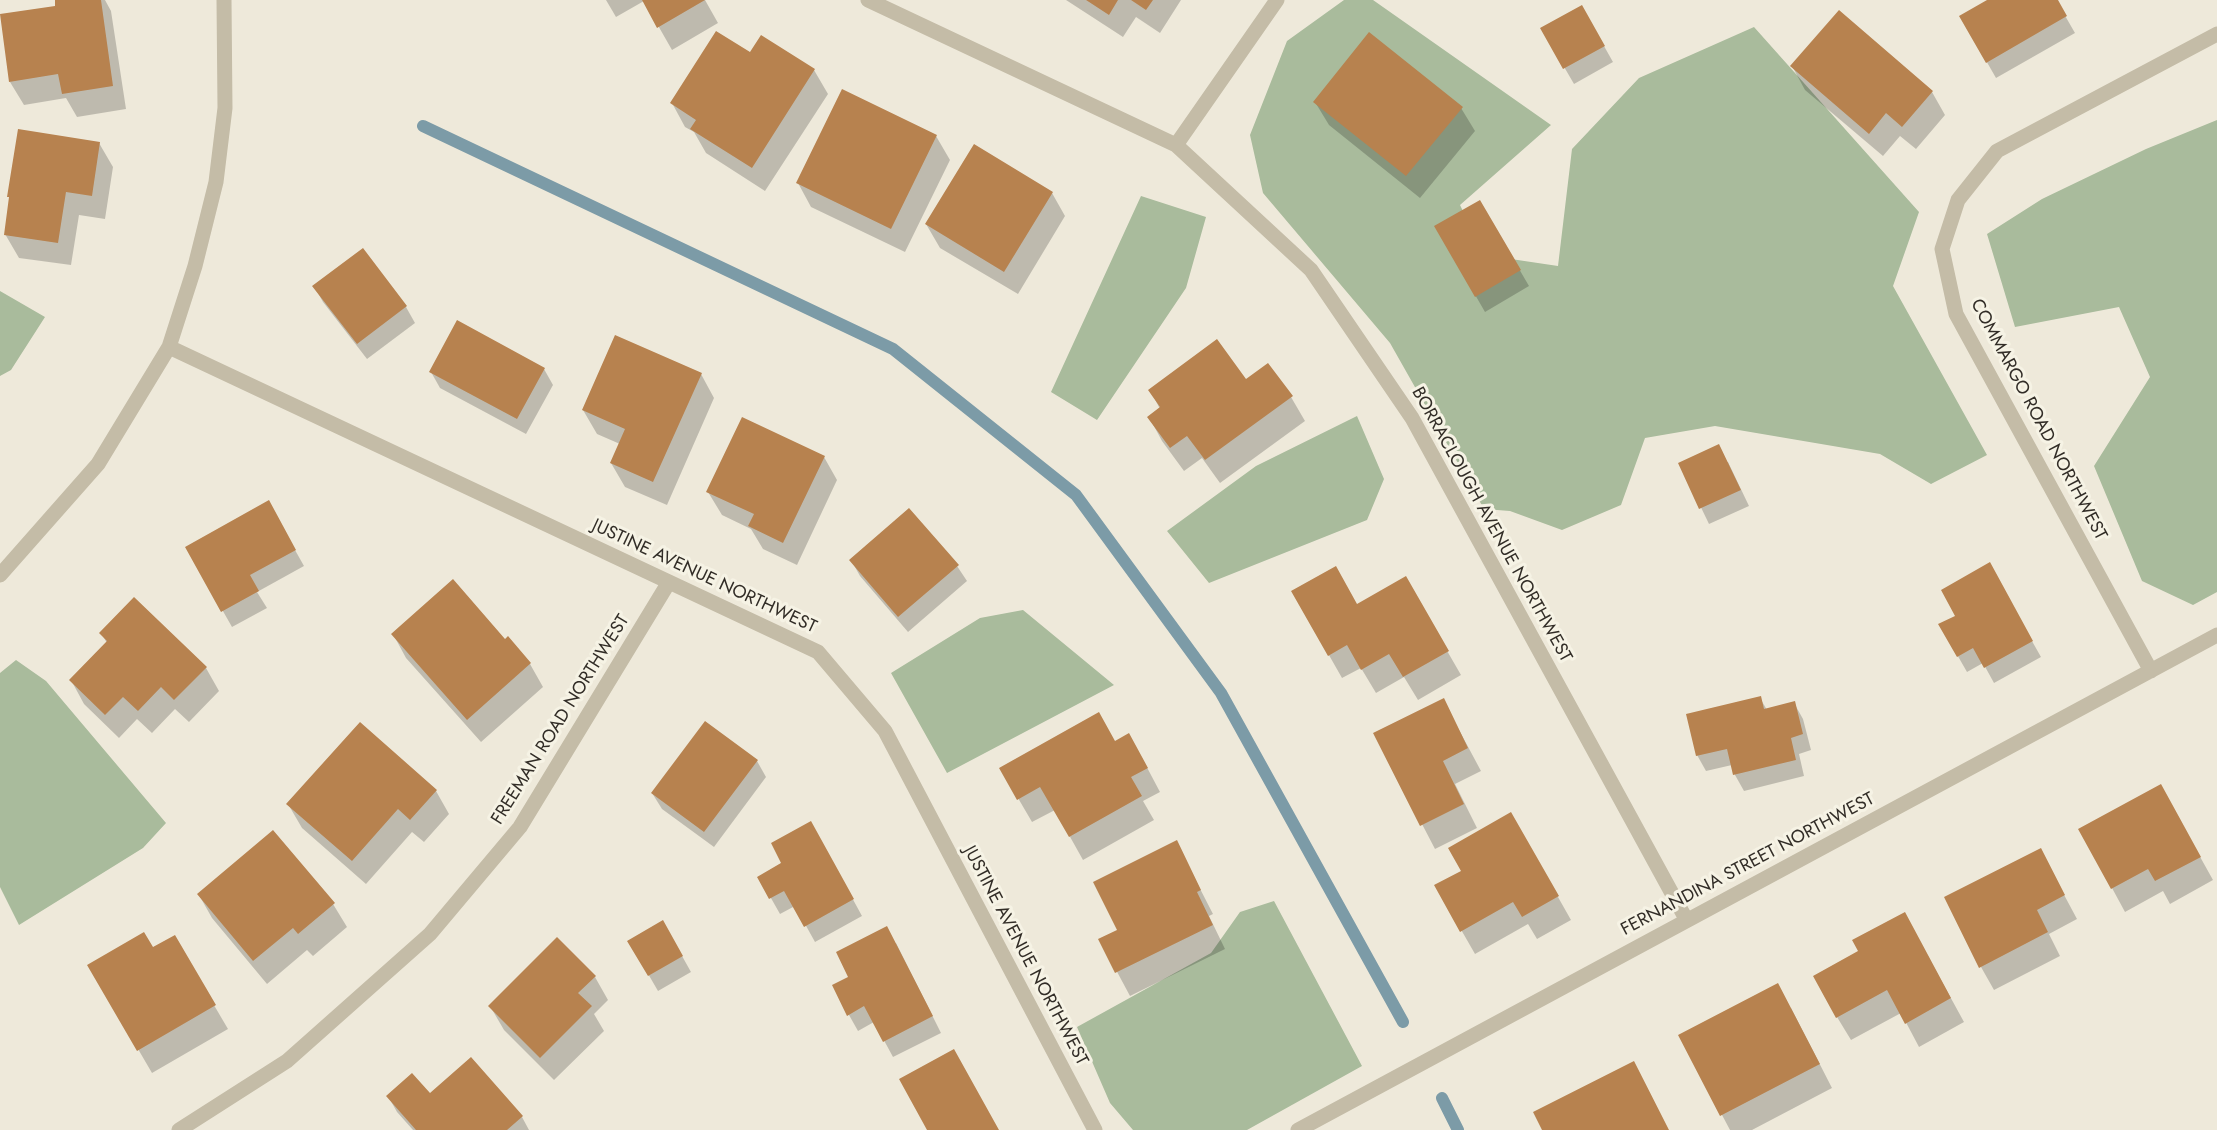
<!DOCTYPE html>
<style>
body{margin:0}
canvas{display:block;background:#eee9da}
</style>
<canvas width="2217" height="1130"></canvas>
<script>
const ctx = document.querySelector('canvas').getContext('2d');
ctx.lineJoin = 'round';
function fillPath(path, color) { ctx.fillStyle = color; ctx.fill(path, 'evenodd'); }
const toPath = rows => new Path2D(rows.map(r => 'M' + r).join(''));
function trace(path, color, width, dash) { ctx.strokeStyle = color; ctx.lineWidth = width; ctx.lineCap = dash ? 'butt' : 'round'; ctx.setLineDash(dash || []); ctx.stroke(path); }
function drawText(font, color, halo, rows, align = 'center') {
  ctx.font = font + ' Jost,sans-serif'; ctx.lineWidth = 6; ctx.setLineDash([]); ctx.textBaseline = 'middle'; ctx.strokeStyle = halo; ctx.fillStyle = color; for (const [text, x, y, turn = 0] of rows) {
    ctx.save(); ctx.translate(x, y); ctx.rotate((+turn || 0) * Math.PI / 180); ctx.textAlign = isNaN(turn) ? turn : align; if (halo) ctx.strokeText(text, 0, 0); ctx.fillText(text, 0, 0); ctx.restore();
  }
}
fillPath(toPath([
 [1344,0,1373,0,1551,125,1460,205,1484,255,1558,266,1572,149,1639,78,1754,27,1919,212,1893,286,1987,455,1931,484,1880,454,1715,426,1645,438,1621,505,1562,530,1510,511,1484,509,1390,343,1263,193,1250,135,1287,41],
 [2217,120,2217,592,2193,605,2142,581,2094,466,2150,377,2119,307,2015,327,1987,234,2042,199,2146,149],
 [1141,196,1206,217,1186,288,1097,420,1051,392],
 [0,291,45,317,11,370,0,376],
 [1357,416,1384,479,1367,520,1209,583,1167,531,1256,466],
 [1023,610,1114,685,947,773,891,673,980,618],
 [16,660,46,681,166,823,143,848,19,925,0,887,0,673],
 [1274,901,1362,1066,1247,1130,1133,1130,1110,1103,1077,1027,1211,953,1240,912]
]), '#a9bb9c');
fillPath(toPath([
 [56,0,105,0,111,11,126,109,77,117,66,98,24,105,10,82,57,7],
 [606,0,705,0,718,23,672,50,644,1,616,17],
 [1066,0,1181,0,1160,33,1136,17,1123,37],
 [1990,0,2056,0,2075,33,1996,78,1961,17],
 [1582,7,1613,62,1574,84,1542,29],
 [761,37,814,70,828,94,765,191,706,153,694,132,685,127,672,103,750,54],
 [1792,66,1932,92,1945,115,1916,149,1900,136,1883,156,1805,90],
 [1315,102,1461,108,1475,131,1420,198,1329,125],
 [936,136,950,160,905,252,811,207,798,183],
 [99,143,113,167,105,219,79,215,71,265,19,258,5,234],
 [1052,193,1065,216,1018,294,940,248,926,224],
 [1480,202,1529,286,1485,312,1436,227],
 [362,250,406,307,415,323,367,359,323,302,314,286],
 [1267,365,1291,397,1305,421,1220,483,1202,458,1184,471,1162,441,1149,417,1160,409,1150,390,1246,381],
 [544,369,553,385,526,434,440,388,431,372],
 [701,374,714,398,667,505,625,487,611,463,620,444,597,434,583,410],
 [824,457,837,480,797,565,763,549,751,529,722,515,708,492],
 [1728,462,1749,506,1709,524,1680,464],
 [268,502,304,566,257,592,267,608,232,627,187,548],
 [851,560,957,566,967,581,908,632,860,576],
 [1989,565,2041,657,1994,683,1983,663,1967,672,1940,625,1957,616],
 [1405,578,1461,675,1418,700,1404,677,1376,693,1361,668,1342,678,1293,592,1357,606],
 [101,633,206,668,219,691,189,722,175,709,152,733,137,719,119,738,84,704,71,680,107,643],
 [393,634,505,641,530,664,543,687,481,742,406,658],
 [1760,698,1767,710,1794,703,1803,719,1811,750,1799,754,1804,776,1744,791,1735,775,1732,765,1706,771,1697,755],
 [1443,700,1481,771,1455,784,1477,828,1435,849,1375,734],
 [1142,758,1160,792,1143,801,1154,820,1083,860,1055,810,1032,822,1001,769],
 [757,761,766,777,714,847,662,809,652,793],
 [436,791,449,814,424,842,412,832,366,884,302,828,288,804],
 [2174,810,2213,880,2170,904,2163,891,2125,912,2112,888],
 [1511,814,1571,920,1537,939,1528,924,1475,954,1436,886,1463,871],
 [820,839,862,916,815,942,795,906,780,914,759,877],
 [1176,842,1213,914,1209,916,1225,949,1130,996,1100,940,1119,931],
 [2040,850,2077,919,2049,934,2060,956,1994,990,1981,967],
 [199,895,333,904,347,927,313,956,307,950,267,984,212,918],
 [663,922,691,972,658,991,629,941],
 [174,937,228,1029,152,1073,89,965,153,949],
 [1918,938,1964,1022,1919,1047,1901,1013,1851,1040,1837,1017],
 [896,943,941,1033,893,1057,874,1022,858,1031,849,1015,850,977],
 [595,977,608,1000,594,1014,604,1031,554,1080,504,1030,490,1006],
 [1791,1008,1832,1088,1752,1130,1730,1130,1680,1036],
 [470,1059,522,1117,529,1130,413,1130,397,1112,388,1096,430,1095]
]), '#0003');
trace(toPath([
 [423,126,893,349,1076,495,1221,693,1403,1022],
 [1442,1098,1458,1130]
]), '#7c9ba7', 12);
fillPath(toPath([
 [55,0,101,0,113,86,62,94,58,74,9,82,0,14,55,6],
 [642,0,705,0,657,28],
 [1086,0,1118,0,1109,15],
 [1131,0,1153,0,1146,10],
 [1987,0,2058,0,2067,16,1986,63,1959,16],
 [1582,5,1605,46,1563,69,1540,28],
 [1839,10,1933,91,1902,127,1886,113,1869,134,1790,66],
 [716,31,750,52,761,35,815,69,752,168,690,129,696,120,670,103],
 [1369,32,1463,107,1406,176,1313,102],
 [842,89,937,135,891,229,796,183],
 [18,129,100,142,92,196,66,192,58,243,4,235,9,197,7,197],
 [974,144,1053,192,1004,272,925,224],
 [1480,200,1521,270,1475,297,1434,226],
 [363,248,407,306,357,344,312,286],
 [457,320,545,368,517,419,429,372],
 [615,335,702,373,653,482,610,463,625,429,582,410],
 [1217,339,1246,379,1268,363,1293,396,1205,460,1187,436,1170,448,1147,417,1160,407,1148,390],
 [742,417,825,456,783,543,748,526,754,514,706,492],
 [1719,444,1741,490,1699,509,1678,463],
 [269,500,296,550,250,575,259,591,221,612,185,547],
 [909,508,959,565,898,617,849,560],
 [1990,562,2033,641,1984,668,1973,648,1957,657,1938,624,1955,616,1941,590],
 [1336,566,1357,604,1406,576,1449,651,1403,677,1389,654,1361,670,1347,645,1328,656,1291,591],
 [453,579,505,639,508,636,531,663,467,720,391,634],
 [134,597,207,667,174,700,161,687,138,711,123,697,105,715,69,680,107,641,99,633],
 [1761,696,1764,709,1795,701,1803,734,1791,738,1796,760,1733,775,1727,749,1696,756,1686,714],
 [1444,698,1468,748,1443,761,1464,804,1420,826,1373,733],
 [1099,712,1115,741,1129,733,1148,768,1131,777,1142,796,1069,837,1040,787,1017,800,999,768],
 [705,721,758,760,704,832,651,793],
 [360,722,437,790,410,820,398,809,352,861,286,804],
 [2161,784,2201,857,2155,881,2148,869,2111,889,2078,829],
 [1511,812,1559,896,1522,917,1513,902,1460,932,1434,885,1461,871,1448,848],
 [811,821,854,899,804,927,784,891,769,899,757,877,781,863,771,843],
 [273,830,335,903,298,934,293,928,253,961,197,894],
 [1177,840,1201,890,1197,892,1213,925,1115,973,1098,939,1117,930,1093,882],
 [2041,848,2065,895,2037,910,2048,932,1979,968,1944,897],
 [1905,912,1951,998,1905,1024,1887,990,1836,1018,1813,976,1858,951,1852,940],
 [663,920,683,956,648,976,627,941],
 [887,926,933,1016,883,1042,864,1006,847,1016,832,985,848,977,836,952],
 [144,932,153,947,175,935,216,1005,137,1051,87,965],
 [557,937,596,976,578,993,592,1006,540,1058,488,1006],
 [1778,983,1820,1064,1720,1116,1678,1035],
 [954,1049,999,1130,927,1130,899,1079],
 [471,1057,523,1116,507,1130,416,1130,386,1096,412,1073,430,1093],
 [1634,1061,1669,1130,1542,1130,1533,1112]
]), '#b7824f');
trace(toPath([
 [868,0,1176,145,1311,270,1412,418,1686,919],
 [1176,145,1277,0],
 [169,347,818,652,885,731,1095,1130],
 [0,575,98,464,169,347,195,266,216,182,225,108,224,0],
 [2151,671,1956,314,1942,249,1958,200,1997,151,2217,34],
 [179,1130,287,1061,430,934,520,827,669,582],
 [1298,1130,2217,635]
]), '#c4bca7', 15);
drawText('18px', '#322d27', '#f6f3e5', [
 ["COMMARGO ROAD NORTHWEST",2038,420,62],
 ["BORRACLOUGH AVENUE NORTHWEST",1491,525,61],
 ["JUSTINE AVENUE NORTHWEST",704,577,25],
 ["FREEMAN ROAD NORTHWEST",561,720,-58],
 ["FERNANDINA STREET NORTHWEST",1748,865,-28],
 ["JUSTINE AVENUE NORTHWEST",1025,956,62]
]);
</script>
